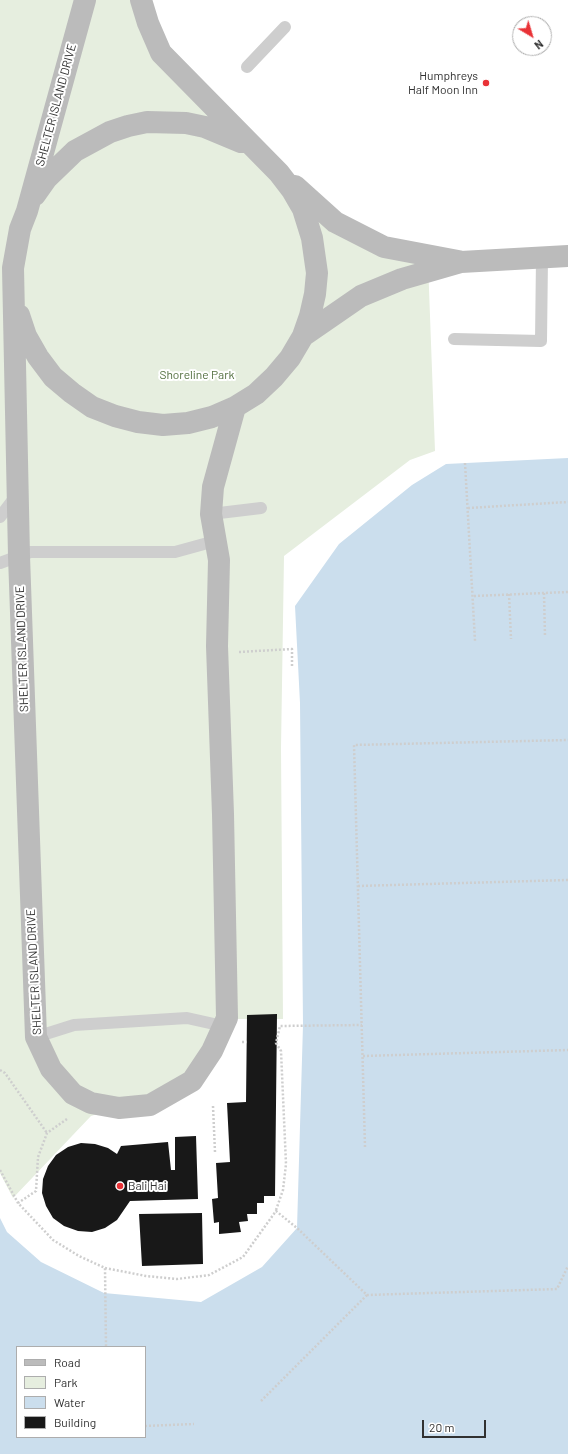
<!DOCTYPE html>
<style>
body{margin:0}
#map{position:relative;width:568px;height:1454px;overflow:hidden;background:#fff;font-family:Barlow,sans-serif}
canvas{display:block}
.legend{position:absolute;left:16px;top:1346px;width:130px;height:92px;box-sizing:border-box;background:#fff;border:1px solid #adadad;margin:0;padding:5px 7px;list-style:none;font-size:12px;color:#313131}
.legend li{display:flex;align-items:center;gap:8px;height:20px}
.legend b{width:20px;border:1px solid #adadad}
.north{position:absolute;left:512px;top:16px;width:40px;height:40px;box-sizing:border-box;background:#fff;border:1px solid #adadad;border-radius:50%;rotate:142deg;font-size:11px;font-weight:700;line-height:16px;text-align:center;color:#313131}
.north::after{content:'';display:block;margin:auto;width:14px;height:18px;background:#e93236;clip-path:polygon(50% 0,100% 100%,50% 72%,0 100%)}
.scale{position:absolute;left:422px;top:1420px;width:64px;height:18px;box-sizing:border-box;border:2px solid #313131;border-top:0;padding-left:5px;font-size:12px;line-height:14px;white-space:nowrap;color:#313131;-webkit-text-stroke:3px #fff;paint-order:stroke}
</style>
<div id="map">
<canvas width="568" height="1454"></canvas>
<ul class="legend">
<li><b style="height:5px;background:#bbb"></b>Road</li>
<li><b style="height:11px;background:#e6eedf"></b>Park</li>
<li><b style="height:11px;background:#cbdeed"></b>Water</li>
<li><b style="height:11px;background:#181818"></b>Building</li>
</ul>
<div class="north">N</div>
<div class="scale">20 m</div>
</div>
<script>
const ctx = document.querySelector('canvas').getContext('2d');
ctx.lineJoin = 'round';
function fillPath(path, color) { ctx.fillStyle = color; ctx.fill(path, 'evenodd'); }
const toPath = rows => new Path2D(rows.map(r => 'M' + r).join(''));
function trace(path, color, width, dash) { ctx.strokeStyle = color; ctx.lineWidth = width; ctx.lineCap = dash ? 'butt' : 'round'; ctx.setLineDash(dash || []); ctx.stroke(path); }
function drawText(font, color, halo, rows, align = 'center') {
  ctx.font = font + ' Barlow,sans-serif'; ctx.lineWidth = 4; ctx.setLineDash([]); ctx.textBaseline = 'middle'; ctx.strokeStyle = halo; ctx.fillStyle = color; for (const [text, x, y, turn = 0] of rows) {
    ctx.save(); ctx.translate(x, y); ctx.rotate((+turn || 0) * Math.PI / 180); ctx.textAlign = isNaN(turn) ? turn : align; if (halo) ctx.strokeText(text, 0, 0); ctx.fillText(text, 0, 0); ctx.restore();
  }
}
fillPath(toPath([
 [0,0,134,0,135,5,306,208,428,262,435,451,410,460,284,556,281,748,283,1019,232,1019,185,1086,91,1116,13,1198,0,1173]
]), '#e6eedf');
fillPath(toPath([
 [568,458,568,1454,0,1454,0,1218,7,1232,41,1262,104,1293,201,1302,262,1267,297,1228,303,1025,300,703,295,606,339,544,412,485,446,464],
 [17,1347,145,1347,145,1437,17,1437]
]), '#cbdeed');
fillPath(toPath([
 [277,1014,275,1196,264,1196,264,1203,257,1203,257,1214,247,1214,248,1221,239,1222,241,1232,219,1234,219,1222,214,1223,212,1199,218,1198,216,1163,230,1162,227,1103,246,1102,247,1015],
 [196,1136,198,1199,130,1201,117,1220,105,1228,92,1232,78,1231,64,1226,53,1218,46,1206,42,1193,43,1179,48,1166,56,1155,68,1147,81,1143,95,1144,108,1148,117,1154,121,1146,168,1142,171,1170,175,1170,175,1137],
 [202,1213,203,1264,142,1266,139,1214]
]), '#181818');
trace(toPath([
 [465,463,475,641],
 [468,508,568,502],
 [544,593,545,637],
 [509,594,511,639],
 [474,596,568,592],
 [239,652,292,649,292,667],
 [358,886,568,880],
 [242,1042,247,1042],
 [363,1056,568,1050],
 [0,1070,5,1073,47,1133],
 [213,1106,215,1152],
 [67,1119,47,1133,38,1157,36,1191,18,1203,53,1240,79,1256,105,1268,106,1347],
 [365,1147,354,745,568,740],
 [0,1170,18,1203],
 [276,1210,283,1190,286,1164,281,1051,276,1043,280,1026,362,1025],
 [105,1268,146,1276,177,1279,209,1275,243,1257,276,1211,297,1228,367,1295,557,1289,568,1266],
 [261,1401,367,1295],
 [145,1426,194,1424]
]), '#cecece', 2.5, [2, 2]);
trace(toPath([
 [247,67,285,27],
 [454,339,541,341,542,258],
 [211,514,261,508],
 [0,517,16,496],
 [0,563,30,552,175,552,215,541],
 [36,1037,74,1025,187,1018,223,1026]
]), '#cecece', 12);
trace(toPath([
 [85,0,27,211,20,229,13,268,19,556,36,1037,51,1069,73,1094,91,1103,119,1108,150,1105,192,1081,212,1051,227,1018,223,814,217,646,219,560,211,514,213,487,235,407],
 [295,186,335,222,384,247,458,261],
 [35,195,47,178,75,151,110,132,128,126,147,122,186,123,205,127,241,142],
 [19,315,26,336,38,357,53,377,72,393,92,407,115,416,138,422,163,425,188,423,212,417,235,407,256,394,274,377,290,358,303,336,310,316,315,294,317,273,312,238,303,209,292,190,279,173,161,53,148,23,141,0],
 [303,336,361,296,402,279,461,262,568,256]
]), '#bbb', 22);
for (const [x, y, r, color] of [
 [486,83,4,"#e93236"],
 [120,1186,4,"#e93236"]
]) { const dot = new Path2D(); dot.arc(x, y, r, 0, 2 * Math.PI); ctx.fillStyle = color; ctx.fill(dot); trace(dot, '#fff', 1.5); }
drawText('12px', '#313131', '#fff', [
 ["Humphreys",478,76],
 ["Half Moon Inn",478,90],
 ["Bali Hai",128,1186,"left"]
], 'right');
drawText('12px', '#313131', '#fff', [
 ["SHELTER ISLAND DRIVE",56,105,-75],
 ["SHELTER ISLAND DRIVE",22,649,-92],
 ["SHELTER ISLAND DRIVE",34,972,-93]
]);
drawText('12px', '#516e3d', '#fff', [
 ["Shoreline Park",197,375]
]);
</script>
